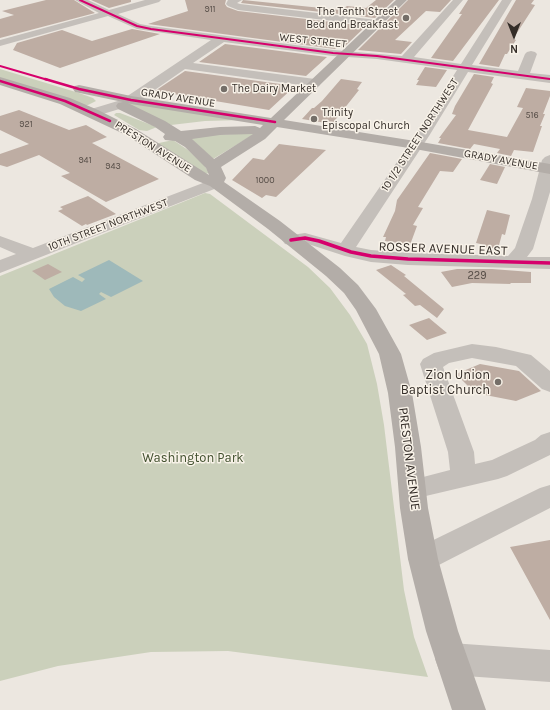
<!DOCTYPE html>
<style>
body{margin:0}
#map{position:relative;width:550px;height:710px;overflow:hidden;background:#ece7e0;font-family:Karla,sans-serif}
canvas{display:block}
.north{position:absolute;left:494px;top:16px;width:40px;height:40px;-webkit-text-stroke:3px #f8f2e8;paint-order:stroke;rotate:180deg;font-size:11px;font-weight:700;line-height:16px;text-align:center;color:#342d28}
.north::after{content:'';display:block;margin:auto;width:14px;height:18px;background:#342d28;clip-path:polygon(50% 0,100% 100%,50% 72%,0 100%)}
</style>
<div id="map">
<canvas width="550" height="710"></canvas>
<div class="north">N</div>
</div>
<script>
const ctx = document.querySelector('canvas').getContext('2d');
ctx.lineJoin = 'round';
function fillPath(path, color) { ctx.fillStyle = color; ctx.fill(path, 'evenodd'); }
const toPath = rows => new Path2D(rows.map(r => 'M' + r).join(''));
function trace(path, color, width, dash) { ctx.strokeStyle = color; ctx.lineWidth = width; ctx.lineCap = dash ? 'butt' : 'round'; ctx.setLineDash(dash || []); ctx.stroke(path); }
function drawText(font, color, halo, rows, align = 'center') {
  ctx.font = font + ' Karla,sans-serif'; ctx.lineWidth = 3; ctx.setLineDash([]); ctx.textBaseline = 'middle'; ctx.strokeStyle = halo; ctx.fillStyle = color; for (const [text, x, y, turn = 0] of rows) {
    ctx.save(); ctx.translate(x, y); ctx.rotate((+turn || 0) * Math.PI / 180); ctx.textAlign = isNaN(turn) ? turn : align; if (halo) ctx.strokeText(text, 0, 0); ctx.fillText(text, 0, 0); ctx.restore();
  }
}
fillPath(toPath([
 [0,69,79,93,93,98,96,101,88,105,82,105,0,79],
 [118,100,241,120,205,121,171,125],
 [116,113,120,113,157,127,147,131,139,130,114,115],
 [256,133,213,159,190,138,214,135],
 [173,140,188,150,204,165,209,173,205,174,158,145,159,143],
 [205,193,210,194,308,267,330,288,350,315,367,344,377,384,384,425,404,590,414,637,428,677,228,651,151,652,58,666,0,681,0,276]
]), '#cbd0bb');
fillPath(toPath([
 [109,260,143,281,111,297,101,292,99,294,106,299,81,311,65,306,54,297,49,289,73,277,82,282,85,279,78,275]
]), '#9eb9ba');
fillPath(toPath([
 [46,0,74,0,95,13,0,38,0,19,14,15,2,11],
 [91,0,131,0,131,2,109,8],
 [185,0,226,0,225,4,227,7,238,11,366,26,343,48,337,47,335,49,148,24,188,11],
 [243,0,341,10,347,6,366,8,376,0,394,0,375,18,241,3],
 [408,0,451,0,440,12,426,11,395,40,412,42,401,54,358,50],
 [468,0,499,0,453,61,431,58,462,14,459,14],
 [516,0,534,0,531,4,535,5,513,39,516,40,507,54,505,54,499,67,479,64],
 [132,29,160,34,60,68,13,50,17,43,62,30,92,41],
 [225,44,327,57,306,76,199,62],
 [425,67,447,70,436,87,416,85,419,80,417,80],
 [185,71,295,86,269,110,155,91],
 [474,74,494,77,491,83,493,84,468,130,507,137,523,108,517,107,526,88,550,91,550,96,543,114,545,114,540,126,542,126,533,152,514,150,511,156,497,153,500,149,474,144,470,149,438,143,441,138,439,138,456,115,452,114,455,106],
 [341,79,362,82,357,89,359,90,332,124,302,119,312,108,314,108,322,101],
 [19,110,69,130,86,125,107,137,92,143,159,179,106,202,61,176,70,173,39,155,7,167,0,165,0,154,29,144,0,130,0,116],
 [279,144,326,150,276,197,266,195,262,198,232,180,253,158,264,160],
 [430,153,462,159,453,172,440,171,418,207,423,208,413,225,417,226,410,245,385,241,386,237,383,237,395,211,397,200],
 [490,164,505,167,497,184,480,180],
 [88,196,116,214,87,225,86,224,82,226,58,211,63,209,60,207],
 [487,210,510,215,505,235,502,234,498,249,484,247,485,245,476,243],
 [48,264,62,272,45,280,32,271],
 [391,265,406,275,404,276,444,309,437,318,420,305,415,306,403,295,406,294,376,270],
 [457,269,492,269,531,272,531,283,510,283,511,284,472,283,452,287,441,272],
 [429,318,447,333,427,340,409,325],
 [480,364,519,371,541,391,516,401,475,393,456,374],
 [550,540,550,620,510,547]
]), '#beada3');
fillPath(toPath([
 [75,0,88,0,109,10,145,0,161,0,159,2,118,14,140,24,151,26,333,50,402,56,453,0,463,0,414,57,461,64,502,0,512,0,472,65,518,71,525,54,527,52,531,51,535,52,537,54,530,73,550,75,550,83,468,72,429,136,356,247,371,250,408,253,508,256,515,248,532,199,542,160,545,157,550,155,550,192,533,249,527,257,550,257,550,269,408,265,371,262,345,256,305,243,291,245,285,244,282,240,285,236,305,233,341,243,415,136,457,70,377,59,333,56,224,42,193,63,315,79,319,80,321,83,319,86,315,87,185,69,136,103,127,103,126,107,93,117,88,116,86,113,88,110,121,100,125,101,126,97,211,40,137,29,108,16,0,46,0,40,99,13,75,0],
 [228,0,242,0,237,3,240,4,377,20,382,23,377,26,238,10,228,6,226,4,228,0],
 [216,178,222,180,224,183,222,186,0,273,0,260,16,254,0,247,0,236,33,248,216,178],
 [472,344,496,347,531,355,550,371,550,392,542,389,516,366,472,358,449,363,443,367,474,452,475,464,492,460,535,440,541,435,550,432,550,455,507,476,498,479,413,499,404,496,400,489,404,482,450,470,448,452,420,364,423,359,434,353,472,344],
 [550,485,550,508,433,568,423,571,413,568,408,559,413,550,540,488,550,485],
 [451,643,550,650,550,682,451,675,439,670,435,659,439,648,451,643]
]), '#c4bfba');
fillPath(toPath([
 [396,0,407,0,284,120,415,141,550,164,550,174,415,149,277,127,265,139,221,167,226,178,224,182,280,221,340,268,358,285,376,309,401,354,412,393,421,447,428,508,438,559,458,631,486,710,452,710,426,631,408,559,400,508,395,447,388,393,379,354,356,310,344,293,326,276,268,229,210,186,195,180,126,135,60,104,0,85,0,77,70,98,98,110,136,129,209,175,206,168,185,147,175,141,165,140,163,137,165,134,155,127,118,109,116,106,118,103,123,102,75,92,73,89,75,86,79,85,131,96,271,118,396,0],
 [128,103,131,104,263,125,260,128,255,126,220,127,181,131,165,121,128,103],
 [253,134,214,159,192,139,220,135,253,134]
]), '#b3ada8');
trace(toPath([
 [80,0,137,26,151,29,333,53,377,56,550,79],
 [0,66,48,80]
]), '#d6006c', 2);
trace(toPath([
 [45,79,79,89,131,100,275,122],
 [0,81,65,101,110,121]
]), '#d6006c', 2.5);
trace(toPath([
 [291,240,305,238,319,241,351,252,371,256,408,259,550,263]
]), '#d6006c', 3.5);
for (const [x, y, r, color] of [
 [406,18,4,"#746e68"],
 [224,89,4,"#746e68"],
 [314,119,4,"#746e68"],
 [498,382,4,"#746e68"]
]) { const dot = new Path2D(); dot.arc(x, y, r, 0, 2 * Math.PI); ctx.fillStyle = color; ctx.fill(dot); trace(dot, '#f8f2e8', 1.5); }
drawText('9px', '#564d47', null, [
 ["911",210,9],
 ["516",532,115],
 ["921",26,124],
 ["941",85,160],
 ["943",113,166],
 ["1000",265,180]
]);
drawText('11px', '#342d28', '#f8f2e8', [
 ["The Tenth Street",398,12,"right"],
 ["Bed and Breakfast",398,25,"right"],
 ["The Dairy Market",232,89],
 ["Trinity",322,113],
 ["Episcopal Church",322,126]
], 'left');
drawText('11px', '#342d28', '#f8f2e8', [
 ["WEST STREET",313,41,6],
 ["GRADY AVENUE",178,98,9],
 ["10 1/2 STREET NORTHWEST",420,135,-57],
 ["PRESTON AVENUE",153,147,32],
 ["GRADY AVENUE",501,160,10],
 ["10TH STREET NORTHWEST",108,225,-21]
]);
drawText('11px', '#564d47', null, [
 ["229",477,276]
]);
drawText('13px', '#342d28', '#f8f2e8', [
 ["ROSSER AVENUE EAST",443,249,2],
 ["PRESTON AVENUE",409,459,83]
]);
drawText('13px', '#342d28', '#f8f2e8', [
 ["Zion Union",490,375],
 ["Baptist Church",490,390]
], 'right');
drawText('13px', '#41502e', '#f8f2e8', [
 ["Washington Park",193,458]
]);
</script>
